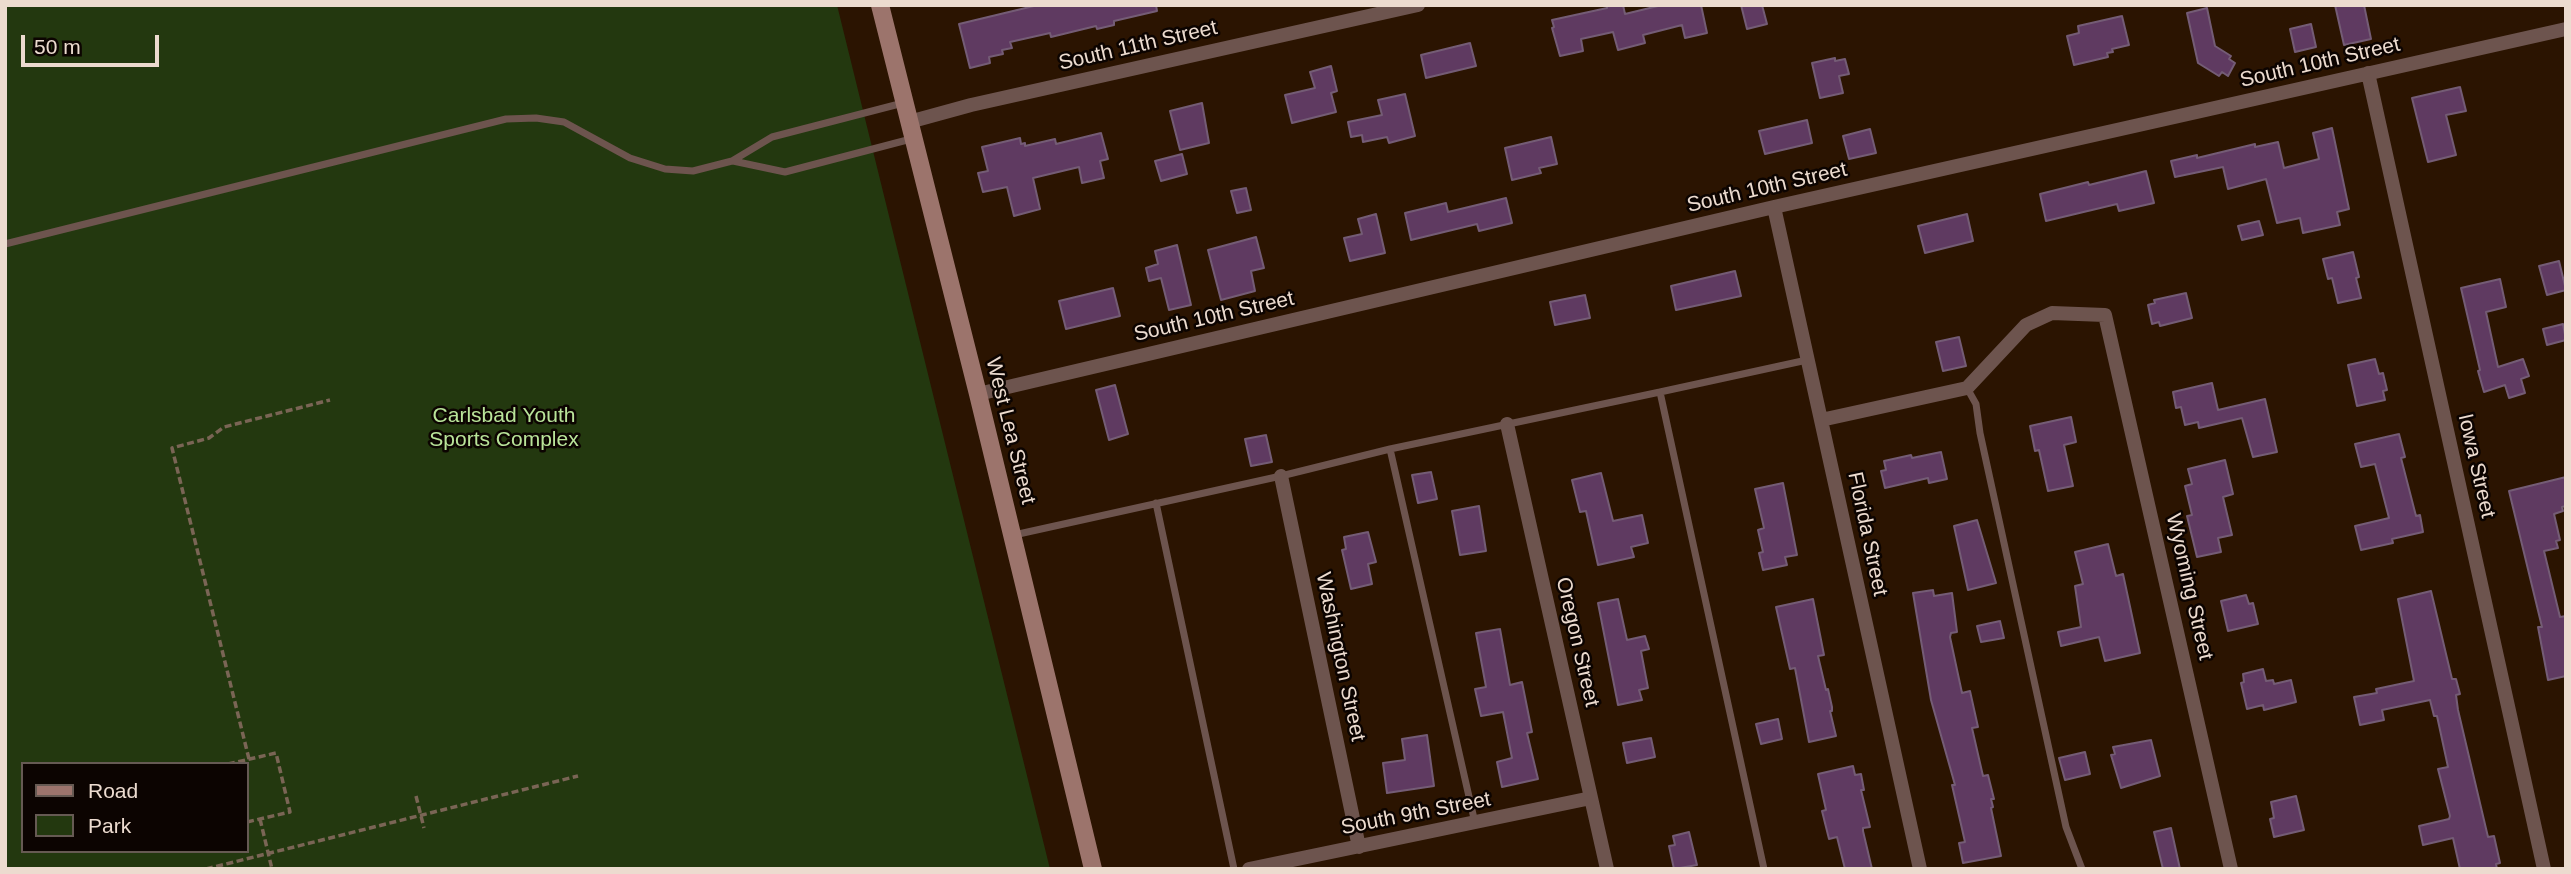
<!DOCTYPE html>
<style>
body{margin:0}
#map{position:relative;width:2571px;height:874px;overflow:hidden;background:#2b1401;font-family:Arial,sans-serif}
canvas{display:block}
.frame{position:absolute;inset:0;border:7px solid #ecdbcf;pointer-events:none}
.legend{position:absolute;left:21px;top:762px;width:228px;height:91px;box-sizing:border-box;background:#0c0401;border:2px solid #665a53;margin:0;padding:9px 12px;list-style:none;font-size:21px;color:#ecdbcf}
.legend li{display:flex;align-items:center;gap:14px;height:35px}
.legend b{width:35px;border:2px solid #665a53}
.scale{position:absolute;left:21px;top:35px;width:138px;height:32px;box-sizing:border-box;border:4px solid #ecdbcf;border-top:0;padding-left:9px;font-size:21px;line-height:24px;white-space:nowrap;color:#ecdbcf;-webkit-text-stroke:5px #0c0401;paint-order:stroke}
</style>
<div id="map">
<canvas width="2571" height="874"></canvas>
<div class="frame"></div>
<ul class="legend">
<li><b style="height:9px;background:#9c746c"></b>Road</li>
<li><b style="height:19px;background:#23380f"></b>Park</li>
</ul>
<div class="scale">50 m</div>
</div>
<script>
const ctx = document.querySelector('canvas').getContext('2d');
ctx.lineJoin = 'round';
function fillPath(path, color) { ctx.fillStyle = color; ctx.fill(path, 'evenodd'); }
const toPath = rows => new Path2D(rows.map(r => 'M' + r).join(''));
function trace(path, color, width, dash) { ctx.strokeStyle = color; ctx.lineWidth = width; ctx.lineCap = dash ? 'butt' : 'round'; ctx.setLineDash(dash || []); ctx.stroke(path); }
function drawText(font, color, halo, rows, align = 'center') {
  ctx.font = font + ' Arial,sans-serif'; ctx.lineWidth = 5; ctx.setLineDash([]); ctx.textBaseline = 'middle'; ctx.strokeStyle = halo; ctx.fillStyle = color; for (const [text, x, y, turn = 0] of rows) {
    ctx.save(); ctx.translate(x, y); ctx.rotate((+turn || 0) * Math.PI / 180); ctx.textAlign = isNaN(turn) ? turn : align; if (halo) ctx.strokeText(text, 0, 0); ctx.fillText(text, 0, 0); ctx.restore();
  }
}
fillPath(toPath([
 [5,5,837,5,1050,869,5,869],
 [23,764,247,764,247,851,23,851]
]), '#23380f');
const building = toPath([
 [1038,5,1156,5,1157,11,1114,21,1114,25,1097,29,1096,26,1051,37,1050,33,1010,42,1012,48,1002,50,1003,54,989,57,990,63,970,68,959,24,1038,5],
 [1607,5,1623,5,1625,14,1662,5,1701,5,1707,33,1685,38,1682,25,1643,35,1645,43,1618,50,1613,32,1581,39,1583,51,1560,56,1552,28,1554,27,1552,20,1607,8,1607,5],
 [1741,5,1762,5,1767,24,1747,29,1741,5],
 [2335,5,2364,5,2371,39,2344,45,2335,5],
 [2207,8,2215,46,2231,56,2229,59,2235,63,2228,76,2222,72,2219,76,2198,63,2187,13,2207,8],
 [2122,16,2129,45,2112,49,2113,52,2107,53,2108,57,2074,65,2067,36,2079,33,2078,26,2122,16],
 [2311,24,2316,47,2295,52,2290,29,2311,24],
 [1470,43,1476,66,1426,78,1421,55,1470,43],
 [1835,58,1835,61,1845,59,1849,74,1839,76,1843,93,1820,98,1812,63,1835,58],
 [1331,66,1337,91,1331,93,1336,112,1292,123,1285,95,1315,88,1310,72,1331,66],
 [2460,87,2466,111,2446,115,2456,155,2428,162,2412,98,2460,87],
 [1405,94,1415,136,1389,143,1387,137,1363,142,1362,135,1351,137,1348,122,1382,115,1378,100,1405,94],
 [1202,103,1209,143,1180,150,1170,111,1202,103],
 [1807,120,1812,143,1765,154,1759,131,1807,120],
 [2332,128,2349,209,2337,212,2340,225,2303,233,2300,218,2277,223,2266,179,2228,189,2223,167,2175,177,2171,161,2197,155,2197,158,2255,144,2255,147,2278,142,2284,168,2319,159,2313,133,2332,128],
 [1870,129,1876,153,1849,159,1843,136,1870,129],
 [1101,133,1108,159,1100,161,1104,178,1082,183,1079,167,1033,178,1040,209,1014,216,1007,187,983,192,978,173,988,171,982,147,1020,138,1021,144,1025,143,1025,146,1055,139,1056,144,1101,133],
 [1551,137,1557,164,1539,168,1541,173,1512,180,1505,148,1551,137],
 [1182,154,1187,174,1161,181,1155,161,1182,154],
 [2146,171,2154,203,2119,211,2117,204,2046,221,2040,194,2088,182,2089,185,2146,171],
 [1246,188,1251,210,1237,213,1231,191,1246,188],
 [1506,198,1512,223,1479,231,1477,224,1411,240,1405,213,1446,203,1448,212,1506,198],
 [1376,214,1385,253,1350,261,1344,238,1362,234,1358,219,1376,214],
 [1967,214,1973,241,1925,253,1918,226,1967,214],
 [2259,221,2263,235,2242,240,2238,226,2259,221],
 [1256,237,1264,268,1251,271,1255,291,1221,300,1208,250,1256,237],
 [1177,245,1191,305,1169,310,1161,278,1149,281,1146,268,1158,264,1155,251,1177,245],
 [2353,252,2359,277,2356,278,2361,298,2338,303,2332,278,2328,279,2323,259,2353,252],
 [2559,261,2566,290,2547,295,2539,266,2559,261],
 [1735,271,1741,296,1676,310,1671,286,1735,271],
 [2500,279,2506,307,2486,312,2498,367,2523,359,2529,376,2521,379,2525,393,2509,398,2505,385,2484,392,2478,371,2480,370,2461,288,2500,279],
 [1113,288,1120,316,1066,329,1059,301,1113,288],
 [2186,293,2192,318,2160,326,2159,322,2152,324,2148,305,2155,303,2154,300,2186,293],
 [1585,295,1590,318,1555,325,1550,302,1585,295],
 [2563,324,2566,340,2547,345,2543,329,2563,324],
 [1959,337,1966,366,1943,371,1936,342,1959,337],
 [2375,359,2379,374,2383,373,2387,390,2383,391,2385,400,2357,406,2348,365,2375,359],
 [2212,383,2218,410,2265,399,2277,452,2253,457,2242,418,2199,428,2198,422,2185,425,2181,407,2176,408,2173,392,2212,383],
 [1115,385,1128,434,1109,440,1096,390,1115,385],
 [2071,417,2076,442,2064,445,2073,486,2048,491,2039,450,2035,451,2030,426,2071,417],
 [2399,434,2405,457,2401,458,2416,516,2420,515,2423,532,2392,539,2393,543,2361,550,2355,526,2389,518,2375,464,2361,467,2355,444,2399,434],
 [1266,435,1272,462,1251,466,1245,439,1266,435],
 [1941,452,1947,479,1929,483,1928,478,1885,488,1881,471,1886,470,1884,461,1911,455,1912,458,1941,452],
 [2225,460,2233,494,2223,497,2232,535,2218,538,2221,552,2197,557,2187,516,2192,515,2185,486,2192,484,2188,469,2225,460],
 [1431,472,1437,499,1418,503,1412,475,1431,472],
 [1601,473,1613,521,1642,515,1648,543,1631,547,1634,557,1598,565,1586,511,1580,512,1572,480,1601,473],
 [2566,477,2566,506,2562,507,2563,511,2554,514,2560,540,2556,541,2558,548,2544,551,2560,617,2566,616,2566,676,2548,680,2538,627,2542,627,2509,491,2566,477],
 [1783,483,1797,555,1785,557,1787,565,1763,570,1759,553,1763,552,1758,530,1764,528,1755,489,1783,483],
 [1479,506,1486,551,1460,555,1452,511,1479,506],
 [1977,520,1996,583,1968,590,1954,526,1977,520],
 [1368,532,1376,562,1368,564,1372,584,1351,589,1342,550,1346,549,1344,537,1368,532],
 [2108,544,2116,576,2123,574,2140,653,2105,661,2099,637,2061,646,2058,632,2081,627,2075,586,2083,584,2075,552,2108,544],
 [1933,590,1934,596,1952,593,1957,632,1951,633,1950,637,1962,693,1970,691,1978,727,1972,728,1983,776,1988,775,1994,799,1991,799,1993,807,1991,808,2001,856,1963,863,1959,843,1965,842,1952,785,1955,785,1931,700,1913,593,1933,590],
 [2431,591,2452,679,2456,679,2460,694,2456,695,2458,710,2488,837,2494,836,2500,863,2496,864,2497,869,2460,869,2453,838,2423,845,2419,826,2449,819,2450,816,2438,769,2448,767,2437,716,2434,716,2430,700,2382,710,2384,720,2360,725,2354,697,2377,693,2376,689,2414,681,2398,599,2431,591],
 [2246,595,2249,604,2253,603,2258,624,2228,631,2221,601,2246,595],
 [1618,599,1627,640,1645,636,1649,649,1641,651,1648,688,1639,690,1642,700,1618,705,1598,603,1618,599],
 [1813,599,1824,655,1818,656,1826,690,1828,689,1832,707,1832,711,1830,711,1836,736,1809,742,1795,668,1790,669,1776,607,1813,599],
 [2000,621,2004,638,1981,642,1977,626,2000,621],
 [1500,629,1510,685,1522,682,1532,732,1527,733,1538,779,1502,787,1497,762,1512,758,1503,712,1481,716,1475,689,1486,687,1476,633,1500,629],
 [2263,669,2266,681,2273,680,2274,684,2291,680,2296,702,2264,710,2263,705,2247,709,2241,683,2244,682,2243,674,2263,669],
 [1778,719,1782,739,1761,744,1756,724,1778,719],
 [1427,735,1434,786,1387,793,1383,763,1405,760,1402,739,1427,735],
 [1651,738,1655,757,1627,763,1623,743,1651,738],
 [2151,740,2160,776,2121,788,2111,755,2115,754,2113,747,2151,740],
 [2085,752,2090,774,2065,780,2059,758,2085,752],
 [1853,766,1855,775,1861,774,1864,790,1861,790,1870,827,1863,828,1863,831,1872,869,1845,869,1837,837,1829,839,1822,811,1826,810,1818,774,1853,766],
 [2296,796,2304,830,2274,837,2270,819,2274,818,2271,802,2296,796],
 [2171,828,2180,869,2163,869,2154,832,2171,828],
 [1689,832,1697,865,1674,869,1669,846,1675,845,1673,836,1689,832]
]);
fillPath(building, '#5f3a61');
trace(building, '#745c75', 2);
trace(toPath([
 [249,759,172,448,209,438,224,427,330,400],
 [228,764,276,753,290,812,247,822],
 [416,796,424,828],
 [260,819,272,869],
 [206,869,578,776]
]), '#7a6555', 3.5, [7, 3.5]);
trace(toPath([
 [733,161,785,172,911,139],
 [5,244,506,119,536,118,564,122,630,158,665,169,693,171,732,161,772,137,903,103],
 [1967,388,1976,404,1980,433,2066,827,2082,869],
 [1660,392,1807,360],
 [1390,449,1660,392,1764,869],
 [1156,503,1234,869],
 [1014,535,1281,476,1390,449,1475,823]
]), '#6d544e', 7);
trace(toPath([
 [2368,73,2544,869],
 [909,122,971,105,1418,5],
 [1774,207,1920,869],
 [978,394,1774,207,2566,29],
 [1821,420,1967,388,2026,325,2052,313,2105,315,2231,869],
 [1507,424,1607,869],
 [1281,476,1359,847],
 [1249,869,1591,798]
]), '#6d544e', 14);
trace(toPath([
 [880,5,978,394,1093,869]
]), '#9c746c', 18);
drawText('21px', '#ecdbcf', '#0c0401', [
 ["South 11th Street",1138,46,-13],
 ["South 10th Street",2320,63,-13],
 ["South 10th Street",1767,188,-13],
 ["South 10th Street",1214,317,-13],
 ["West Lea Street",1010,431,76],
 ["Iowa Street",2476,466,77],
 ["Florida Street",1867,534,78],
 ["Wyoming Street",2189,587,77],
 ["Oregon Street",1577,642,77],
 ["Washington Street",1340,657,78],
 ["South 9th Street",1416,814,-11]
]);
drawText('21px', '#b9e499', '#0c0401', [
 ["Carlsbad Youth",504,416],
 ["Sports Complex",504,440]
]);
</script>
